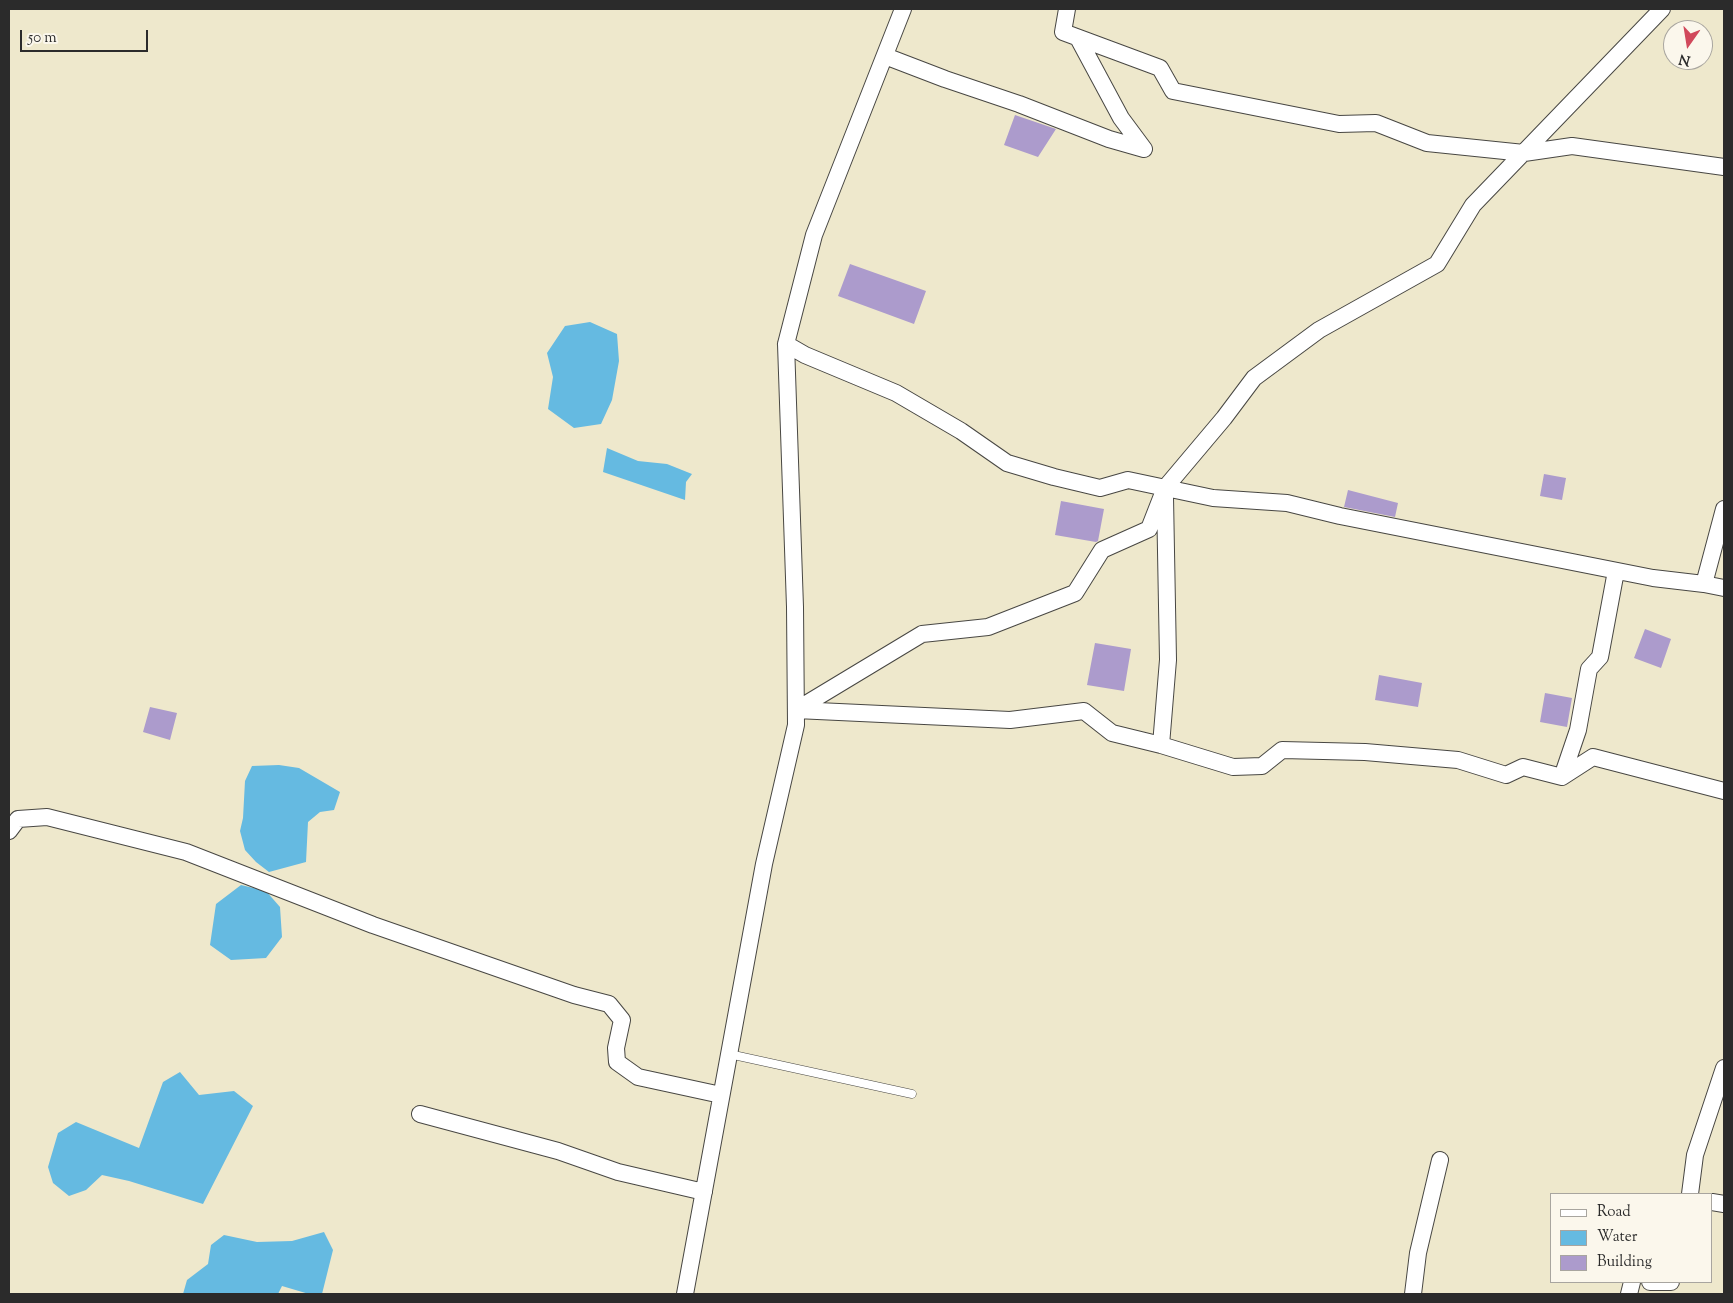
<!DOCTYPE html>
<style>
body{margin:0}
#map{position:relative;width:1733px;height:1303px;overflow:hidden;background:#eee8cc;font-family:"Sorts Mill Goudy",serif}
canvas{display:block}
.frame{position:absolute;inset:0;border:10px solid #2b2b2b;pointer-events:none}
.legend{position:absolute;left:1550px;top:1193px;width:162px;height:90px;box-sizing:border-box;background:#fbf7ec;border:1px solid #a8a59f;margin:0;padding:6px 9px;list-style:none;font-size:15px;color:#2b2b2b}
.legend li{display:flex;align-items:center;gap:10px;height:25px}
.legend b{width:25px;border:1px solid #a8a59f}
.north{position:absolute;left:1663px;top:20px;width:50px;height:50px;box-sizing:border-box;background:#fbf7ec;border:1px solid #a8a59f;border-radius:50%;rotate:193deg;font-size:14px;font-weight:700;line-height:20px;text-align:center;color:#2b2b2b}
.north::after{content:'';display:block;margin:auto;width:18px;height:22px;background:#d1495b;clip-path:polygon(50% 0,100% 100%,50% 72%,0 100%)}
.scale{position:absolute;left:20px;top:30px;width:128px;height:22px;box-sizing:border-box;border:2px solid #2b2b2b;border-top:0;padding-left:6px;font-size:15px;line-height:18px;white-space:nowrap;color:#2b2b2b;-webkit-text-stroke:4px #fbf7ec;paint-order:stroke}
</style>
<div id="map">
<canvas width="1733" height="1303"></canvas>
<div class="frame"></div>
<ul class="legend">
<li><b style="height:6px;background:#fff"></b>Road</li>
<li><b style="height:14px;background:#65bae1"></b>Water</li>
<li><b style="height:14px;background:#ac9bcc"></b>Building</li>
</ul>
<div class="north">N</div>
<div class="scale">50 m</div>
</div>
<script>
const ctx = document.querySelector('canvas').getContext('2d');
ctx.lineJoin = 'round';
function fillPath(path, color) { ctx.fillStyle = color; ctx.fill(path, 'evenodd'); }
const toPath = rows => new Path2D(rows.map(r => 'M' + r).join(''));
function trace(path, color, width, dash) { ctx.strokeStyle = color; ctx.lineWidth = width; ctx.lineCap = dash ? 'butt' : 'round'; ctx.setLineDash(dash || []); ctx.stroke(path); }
fillPath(toPath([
 [590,322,617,334,619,361,612,400,601,424,574,428,548,409,553,377,547,353,565,326],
 [607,448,638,461,667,464,692,474,686,482,685,500,603,472],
 [279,765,299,768,340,792,334,810,320,812,308,822,306,862,269,872,256,862,245,850,240,831,243,818,245,781,252,766],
 [241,885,266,891,280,907,282,937,266,958,231,960,210,945,216,904],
 [180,1072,199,1095,234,1091,253,1106,203,1204,129,1181,102,1175,86,1190,69,1196,53,1183,48,1167,58,1133,76,1122,139,1148,163,1082],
 [324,1232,333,1250,322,1294,309,1294,282,1286,278,1294,183,1294,187,1280,208,1264,211,1245,224,1235,257,1242,292,1241]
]), '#65bae1');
fillPath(toPath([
 [1015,115,1056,129,1038,157,1004,145],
 [850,264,926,291,914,324,838,296],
 [1544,474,1566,478,1562,500,1540,496],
 [1348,490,1398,503,1395,517,1344,507],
 [1061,501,1104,509,1098,541,1096,542,1055,535],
 [1645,629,1671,639,1661,668,1634,658],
 [1095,643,1131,649,1124,691,1087,685],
 [1379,675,1422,683,1418,707,1375,700],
 [1545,693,1572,698,1567,727,1540,722],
 [150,707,177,713,170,740,143,732]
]), '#ac9bcc');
const lane = toPath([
 [729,1054,912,1094]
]);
const street = toPath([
 [903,9,814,235,786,344,805,355,896,393,961,431,1007,463,1054,477,1100,488,1128,480,1213,498,1287,503,1340,516,1653,578,1704,584,1724,509],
 [1067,9,1063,32,1160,68,1173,91,1339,124,1376,123,1427,143,1524,153,1572,146,1724,167],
 [1078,38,1121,118,1144,149],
 [885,56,945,79,1019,104,1109,139,1144,149],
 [1704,584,1724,588],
 [796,710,922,634,988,627,1075,593,1102,550,1149,529,1165,488,1224,418,1254,378,1319,330,1437,264,1473,205,1662,9],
 [796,710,1010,720,1084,711,1112,733,1161,745,1233,767,1262,766,1282,750,1365,752,1458,760,1506,775,1523,767,1562,777,1593,757,1724,791],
 [1161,745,1168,660,1165,497],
 [1562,777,1578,730,1589,669,1600,657,1616,571],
 [9,831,18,819,47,817,186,852,373,925,574,995,609,1004,622,1020,616,1048,617,1062,638,1077,721,1095],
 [420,1114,558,1151,618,1172,704,1192],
 [1690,1194,1695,1155,1724,1068],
 [1712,1202,1724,1204],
 [1650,1282,1671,1282],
 [685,1294,764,864,796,725,795,607,786,344],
 [1413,1294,1418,1253,1440,1160],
 [1629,1294,1632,1282]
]);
trace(lane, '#484743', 9);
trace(street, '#484743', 18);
trace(lane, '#fff', 8);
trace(street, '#fff', 16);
</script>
